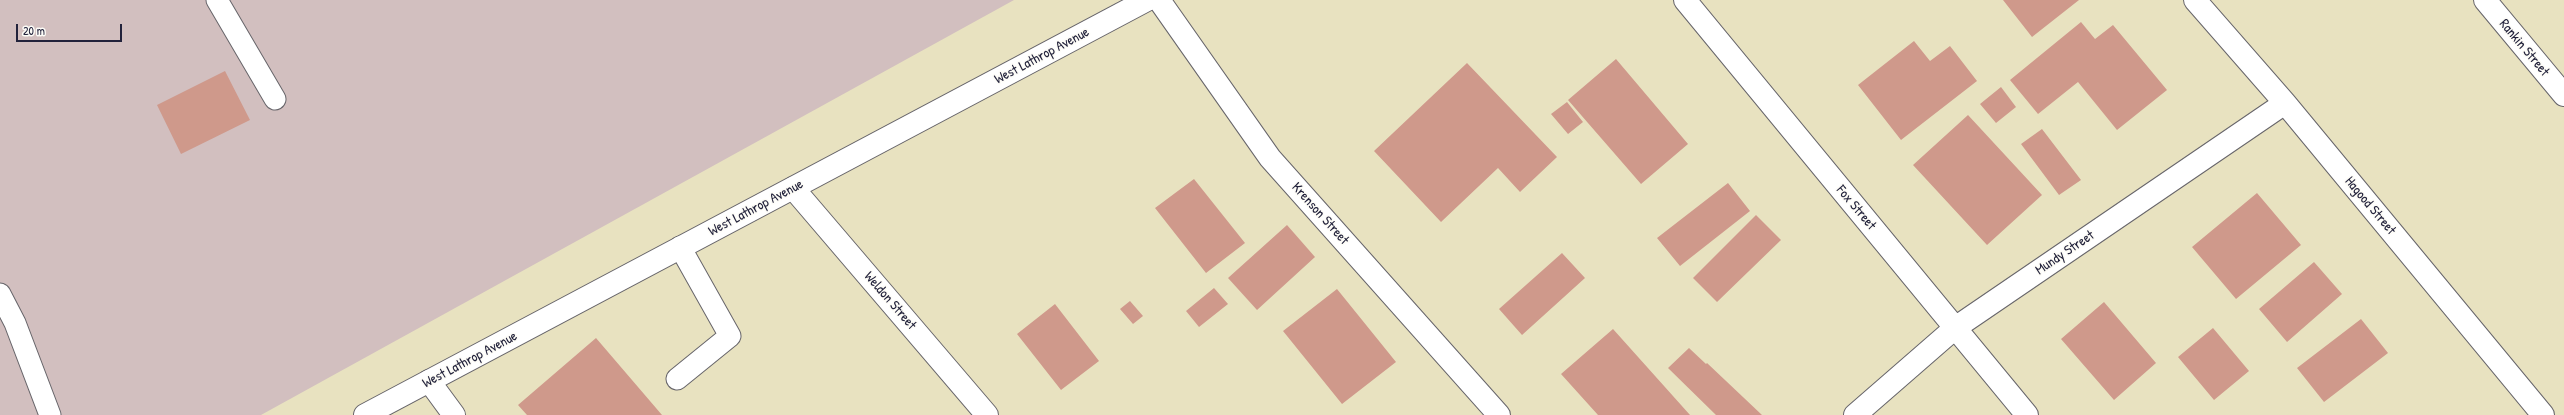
<!DOCTYPE html>
<style>
body{margin:0}
#map{position:relative;width:2564px;height:415px;overflow:hidden;background:#e8e2c0;font-family:"Patrick Hand",sans-serif}
canvas{display:block}
.scale{position:absolute;left:16px;top:24px;width:106px;height:18px;box-sizing:border-box;border:2px solid #22223b;border-top:0;padding-left:5px;font-size:12px;line-height:14px;white-space:nowrap;color:#22223b;-webkit-text-stroke:3px #fdfcf7;paint-order:stroke}
</style>
<div id="map">
<canvas width="2564" height="415"></canvas>
<div class="scale">20 m</div>
</div>
<script>
const ctx = document.querySelector('canvas').getContext('2d');
ctx.lineJoin = 'round';
function fillPath(path, color) { ctx.fillStyle = color; ctx.fill(path, 'evenodd'); }
const toPath = rows => new Path2D(rows.map(r => 'M' + r).join(''));
function trace(path, color, width, dash) { ctx.strokeStyle = color; ctx.lineWidth = width; ctx.lineCap = dash ? 'butt' : 'round'; ctx.setLineDash(dash || []); ctx.stroke(path); }
function drawText(font, color, halo, rows, align = 'center') {
  ctx.font = font + ' "Patrick Hand",sans-serif'; ctx.lineWidth = 3; ctx.setLineDash([]); ctx.textBaseline = 'middle'; ctx.strokeStyle = halo; ctx.fillStyle = color; for (const [text, x, y, turn = 0] of rows) {
    ctx.save(); ctx.translate(x, y); ctx.rotate((+turn || 0) * Math.PI / 180); ctx.textAlign = isNaN(turn) ? turn : align; if (halo) ctx.strokeText(text, 0, 0); ctx.fillText(text, 0, 0); ctx.restore();
  }
}
fillPath(toPath([
 [0,0,1014,0,261,415,0,415]
]), '#d2bfbf');
fillPath(toPath([
 [2003,0,2079,0,2032,37],
 [2081,22,2095,39,2113,25,2167,90,2117,130,2078,82,2038,114,2010,80],
 [1914,41,1930,61,1950,46,1977,81,1901,140,1858,85],
 [1616,59,1688,144,1641,184,1568,100],
 [1467,63,1557,157,1520,192,1498,168,1441,222,1374,151],
 [225,71,250,120,181,154,157,105],
 [2001,87,2016,107,1996,123,1980,104],
 [1567,102,1583,122,1568,134,1551,114],
 [1968,115,2042,195,1987,245,1913,165],
 [2042,129,2081,180,2059,195,2021,144],
 [1194,179,1245,243,1206,273,1155,208],
 [1728,183,1750,211,1680,266,1657,238],
 [2257,193,2301,245,2236,299,2192,247],
 [1756,215,1781,240,1717,302,1693,278],
 [1287,225,1315,257,1257,310,1228,278],
 [1562,253,1585,278,1522,335,1499,309],
 [2314,262,2342,294,2287,342,2259,309],
 [1214,288,1228,304,1199,327,1186,311],
 [1337,289,1396,362,1342,404,1283,331],
 [1130,301,1143,316,1133,324,1120,309],
 [2104,302,2156,363,2114,400,2061,339],
 [1055,304,1099,361,1061,390,1017,334],
 [2361,319,2388,353,2324,402,2297,368],
 [2213,328,2249,371,2214,400,2178,357],
 [1613,329,1690,415,1598,415,1561,374],
 [596,338,662,415,527,415,518,405],
 [1689,348,1706,364,1707,363,1762,415,1716,415,1668,368]
]), '#cf998b');
const service = toPath([
 [217,0,275,99],
 [0,294,15,323,50,415],
 [677,379,730,336,680,247]
]);
const minor = toPath([
 [1159,0,1270,158,1499,415],
 [1685,0,2027,415],
 [2195,0,2285,103,2543,415],
 [2485,0,2564,95],
 [793,188,987,415],
 [429,381,454,415],
 [1855,415,1955,328,2285,103]
]);
const tertiary = toPath([
 [365,415,1147,0]
]);
trace(service, '#67656a', 23);
trace(minor, '#67656a', 24);
trace(tertiary, '#67656a', 24);
trace(service, '#fff', 21);
trace(minor, '#fff', 22);
trace(tertiary, '#fff', 22);
drawText('14px', '#22223b', '#fdfcf7', [
 ["Rankin Street",2524,48,50],
 ["West Lathrop Avenue",1042,56,-28],
 ["Hagood Street",2370,206,50],
 ["West Lathrop Avenue",756,208,-28],
 ["Fox Street",1856,208,50],
 ["Krenson Street",1320,214,48],
 ["Mundy Street",2065,253,-34],
 ["Weldon Street",890,301,49],
 ["West Lathrop Avenue",470,360,-28]
]);
</script>
